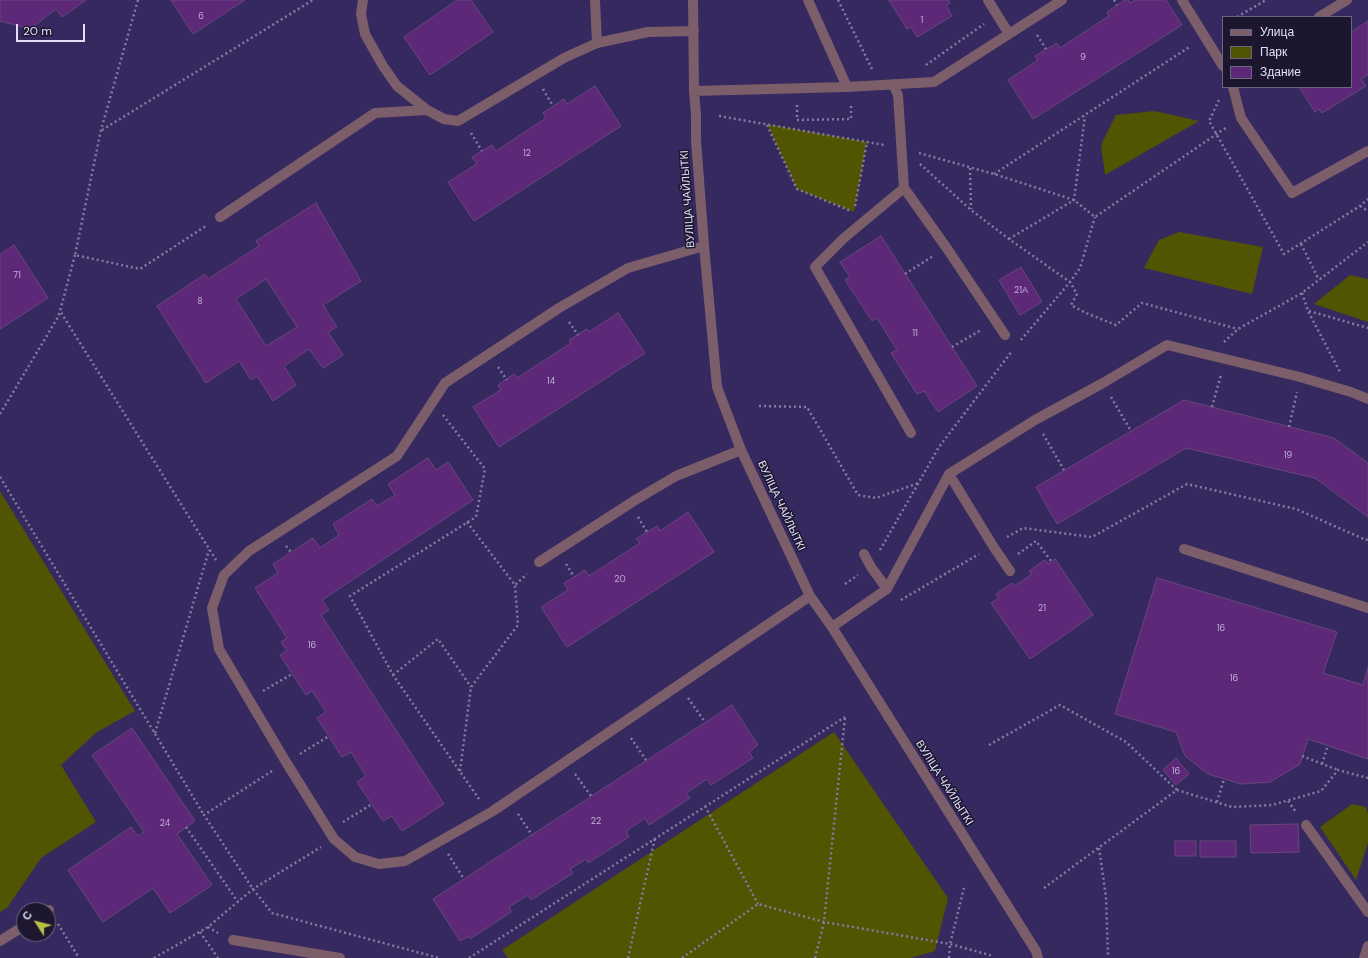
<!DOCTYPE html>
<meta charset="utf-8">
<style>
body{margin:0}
#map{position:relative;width:1368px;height:958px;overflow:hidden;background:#36295f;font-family:"DM Sans",sans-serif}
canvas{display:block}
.legend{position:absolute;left:1222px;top:16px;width:130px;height:72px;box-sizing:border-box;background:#1c172f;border:1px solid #6c6780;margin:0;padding:5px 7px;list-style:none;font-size:12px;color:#e3dffa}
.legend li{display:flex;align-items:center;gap:8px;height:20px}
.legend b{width:20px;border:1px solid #6c6780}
.north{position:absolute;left:16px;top:902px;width:40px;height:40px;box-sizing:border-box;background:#1c172f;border:1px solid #6c6780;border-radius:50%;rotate:306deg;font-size:11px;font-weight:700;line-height:16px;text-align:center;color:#e3dffa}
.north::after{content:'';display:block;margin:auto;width:14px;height:18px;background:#bac045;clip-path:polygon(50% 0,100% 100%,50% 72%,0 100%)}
.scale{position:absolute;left:16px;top:24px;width:69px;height:18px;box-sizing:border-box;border:2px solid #e3dffa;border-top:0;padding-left:5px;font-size:12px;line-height:14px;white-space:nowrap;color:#e3dffa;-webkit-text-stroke:3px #1c172f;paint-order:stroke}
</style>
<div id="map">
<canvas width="1368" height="958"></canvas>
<ul class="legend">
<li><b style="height:5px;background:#7b5e6a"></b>Улица</li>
<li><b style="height:11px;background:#515401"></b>Парк</li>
<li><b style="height:11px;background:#5c2877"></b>Здание</li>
</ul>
<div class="north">С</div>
<div class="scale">20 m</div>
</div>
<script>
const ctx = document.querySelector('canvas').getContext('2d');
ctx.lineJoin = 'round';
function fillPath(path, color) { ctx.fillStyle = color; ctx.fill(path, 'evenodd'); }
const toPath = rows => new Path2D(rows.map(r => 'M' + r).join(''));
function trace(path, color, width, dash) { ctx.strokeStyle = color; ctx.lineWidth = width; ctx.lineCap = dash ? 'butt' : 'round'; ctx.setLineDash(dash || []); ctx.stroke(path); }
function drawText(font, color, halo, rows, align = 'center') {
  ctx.font = font + ' "DM Sans",sans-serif'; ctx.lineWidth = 3; ctx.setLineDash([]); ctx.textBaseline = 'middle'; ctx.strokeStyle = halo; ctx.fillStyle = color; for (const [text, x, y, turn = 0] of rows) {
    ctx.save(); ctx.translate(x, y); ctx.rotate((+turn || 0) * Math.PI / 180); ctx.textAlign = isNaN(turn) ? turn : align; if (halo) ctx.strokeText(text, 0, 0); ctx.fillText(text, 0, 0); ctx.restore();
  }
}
fillPath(toPath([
 [1155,111,1199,121,1105,175,1101,145,1116,115],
 [767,124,867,142,854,212,797,189],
 [1179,232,1263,247,1252,294,1144,268,1159,240],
 [1350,275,1368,279,1368,322,1314,304],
 [0,491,135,711,97,732,61,765,96,822,41,858,7,908,0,912],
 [834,732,948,898,935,951,911,958,508,958,502,950],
 [1352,804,1366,807,1368,814,1368,843,1356,880,1320,827]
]), '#515401');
const building = toPath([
 [0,0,86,0,62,17,56,9,30,29,0,21,0,0],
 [171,0,245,0,193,34,171,0],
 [457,0,471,0,493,32,430,75,404,37,457,0],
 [889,0,948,0,950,3,946,5,952,16,917,37,911,27,907,29,889,0],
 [1125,0,1128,0,1130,3,1135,0,1166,0,1182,25,1033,119,1008,80,1038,60,1035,56,1057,43,1060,48,1109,16,1107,12,1125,0],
 [1368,21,1368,75,1361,79,1366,86,1322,113,1319,109,1315,112,1299,87,1351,87,1351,32,1368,21],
 [595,86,621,126,474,221,448,182,477,164,472,157,492,145,496,151,546,118,543,113,564,99,567,104,595,86],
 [316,203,361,281,323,305,337,327,328,332,343,355,323,368,309,349,284,366,296,385,273,401,257,376,251,380,239,361,206,383,157,306,205,274,208,279,259,246,256,241,316,203],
 [266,279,297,327,266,346,236,299,266,279],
 [881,236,977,386,938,412,924,391,917,394,891,353,897,350,877,318,872,321,845,280,850,277,840,262,881,236],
 [14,245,48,298,0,329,0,254,14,245],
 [1021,267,1042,302,1020,315,999,280,1021,267],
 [618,313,645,353,499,447,473,407,501,390,498,385,514,374,517,378,571,343,569,340,587,329,589,332,618,313],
 [1184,400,1334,438,1368,463,1368,517,1315,478,1186,448,1057,524,1036,487,1184,400],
 [428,458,436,470,448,462,473,500,322,600,329,610,321,615,444,804,402,831,392,816,383,821,357,782,366,776,351,752,342,757,317,718,326,712,312,691,306,695,280,655,287,650,281,642,287,638,255,588,278,573,273,564,313,538,320,548,339,535,333,524,372,499,377,506,395,495,388,484,428,458],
 [688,512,714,552,567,647,541,607,568,590,564,583,574,577,585,570,589,576,640,543,636,539,657,526,660,531,688,512],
 [1055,559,1093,615,1030,659,991,603,999,598,996,594,1012,583,1014,586,1022,581,1032,574,1029,571,1045,560,1048,564,1055,559],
 [1157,578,1337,632,1323,673,1363,685,1368,667,1368,759,1308,739,1300,764,1270,782,1241,784,1208,774,1185,756,1176,732,1115,714,1157,578],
 [732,705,758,745,749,752,753,758,711,785,707,779,686,793,690,798,649,825,645,818,626,831,629,837,588,863,586,859,570,869,573,873,531,900,528,895,509,907,511,912,470,939,469,936,460,941,433,899,732,705],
 [132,728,195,821,177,834,212,885,170,913,153,888,103,922,68,870,131,827,138,836,144,832,92,755,132,728],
 [1176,758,1189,774,1176,785,1163,770,1176,758],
 [1298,824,1299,852,1251,853,1250,825,1298,824],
 [1175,841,1196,841,1196,856,1175,856,1175,841],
 [1200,841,1236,841,1236,857,1200,857,1200,841]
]);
fillPath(building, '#5c2877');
trace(building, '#69477c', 1);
trace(toPath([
 [138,0,101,130,75,255,140,269,206,226],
 [838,0,872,69],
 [1114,0,1117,5],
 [1237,17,1266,0],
 [1037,35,1046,49],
 [926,65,984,24],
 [543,89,553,106],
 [1219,100,1209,121,1284,254,1360,206,1368,199],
 [797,105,797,120,851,119,851,104],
 [719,116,884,145],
 [767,125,797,189,851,211],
 [102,130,313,0],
 [471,133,482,151],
 [919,153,994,174,1074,200,1095,217,1227,127],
 [920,164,971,210,1009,239,1070,282,1077,294,1071,305,1086,313,1116,325,1142,303,1238,329],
 [970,168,971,209],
 [994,174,1191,46],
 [855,206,867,142],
 [1360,206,1368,211],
 [1009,239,1074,200,1085,116],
 [1301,244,1319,280],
 [75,255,60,311,216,560],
 [905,274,933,256],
 [1302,293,1308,311,1340,372],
 [1309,311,1368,328],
 [569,322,578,335],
 [1021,340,1070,282,1080,268,1095,217],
 [1224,342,1238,329,1302,293,1368,242],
 [952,347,981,330],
 [498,367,507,380],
 [1111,397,1131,431],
 [759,406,807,407,858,495,876,498,919,483],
 [1212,407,1221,375],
 [0,414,58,317,60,311],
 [443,415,485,469,476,517,350,596,393,675,479,799],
 [1289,427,1297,392],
 [1043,434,1064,470],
 [0,477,204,815],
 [638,517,647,532],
 [467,522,515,585,527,574],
 [1007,537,1023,528,1092,537,1187,484,1296,509,1366,540,1368,539],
 [286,546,291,552],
 [880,550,939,447,1012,351],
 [1018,554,1036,541,1051,561],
 [566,564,574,577],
 [845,584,858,575],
 [901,600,979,554],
 [393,675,438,639,471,687],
 [263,691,292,674],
 [688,698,705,722],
 [155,733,209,550],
 [631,738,646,760],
 [989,745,1060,705,1126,742,1177,790],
 [300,754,329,736],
 [1302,756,1338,770],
 [1322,764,1328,745],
 [272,771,204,815,253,889,272,913,439,958],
 [460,771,471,687,518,625,515,585],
 [575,774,591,796],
 [1288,801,1296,812],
 [1217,802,1224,779],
 [705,806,758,904],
 [518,814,532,835],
 [343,822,372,804],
 [186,827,238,902],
 [1099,848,1106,897,1108,956],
 [448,854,464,879],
 [1044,888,1177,790,1232,807,1272,805,1321,791,1338,770,1368,778],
 [58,924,79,958],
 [208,927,218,933],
 [200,932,218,958],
 [154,958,208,927,253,889,321,847],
 [469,958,845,717],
 [628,958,655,838],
 [682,958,758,904,824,922,950,944,993,956],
 [815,958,824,922,845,717],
 [949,958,950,944,964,888]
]), '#847ba5', 2.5, [2, 3]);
trace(toPath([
 [363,0,361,14,365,34,383,66,397,86,427,110,444,119,458,121,564,58,597,43,648,32,694,31],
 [595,0,597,43],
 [693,0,694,91,696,115,696,140,704,246,717,387,741,450,810,596,832,627,1036,951,1038,958],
 [808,0,847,87],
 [988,0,1009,34],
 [1182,0,1223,66],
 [1319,17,1347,0],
 [893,84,898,95,904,188,946,247,1005,335],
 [1233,87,1241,118,1292,193,1368,151],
 [694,91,847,87,934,82,1062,0],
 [904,188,844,238,815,267,911,433],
 [220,217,375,113,427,110],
 [704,246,628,268,559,308,445,383,397,456,249,551,224,575,212,608,219,649,286,762,334,839,355,857,379,864,405,861,493,811,810,596],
 [949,474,993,546,1010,571],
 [1184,549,1368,608],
 [864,554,871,567,887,589],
 [539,562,637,499,676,476,741,450],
 [832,627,887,589,949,474,1035,420,1103,383,1167,345,1300,377,1351,392,1368,399],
 [1306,825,1368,912],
 [48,911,49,910],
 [233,940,340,958],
 [0,941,24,926],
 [1364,958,1368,946]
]), '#7b5e6a', 10);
drawText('9px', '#c1b1d9', null, [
 ["6",201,17],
 ["1",922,21],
 ["9",1083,58],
 ["12",527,154],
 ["71",17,276],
 ["21А",1021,291],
 ["8",200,302],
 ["11",915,334],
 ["14",551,382],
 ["19",1288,456],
 ["20",620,580],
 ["21",1042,609],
 ["16",1221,629],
 ["16",312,646],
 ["16",1234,679],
 ["16",1176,772],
 ["22",596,822],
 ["24",165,824]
]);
drawText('11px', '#e3dffa', '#1c172f', [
 ["ВУЛІЦА ЧАЙЛЫТКІ",688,199,-94],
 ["ВУЛІЦА ЧАЙЛЫТКІ",781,506,65],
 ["ВУЛІЦА ЧАЙЛЫТКІ",944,783,58]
]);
</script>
